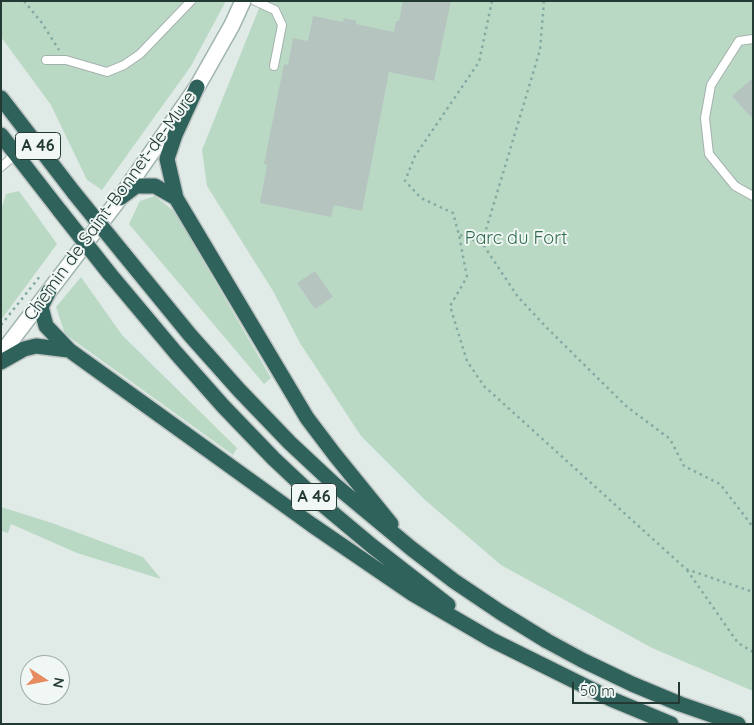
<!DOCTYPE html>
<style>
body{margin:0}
#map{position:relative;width:754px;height:725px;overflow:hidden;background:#e0eae6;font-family:Quicksand,sans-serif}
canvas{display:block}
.frame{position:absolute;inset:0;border:2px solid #223934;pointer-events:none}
.north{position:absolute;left:20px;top:655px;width:50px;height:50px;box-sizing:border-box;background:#f0f7f4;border:1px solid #9eaba7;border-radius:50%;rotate:101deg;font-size:14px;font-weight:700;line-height:20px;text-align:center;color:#223934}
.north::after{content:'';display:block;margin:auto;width:18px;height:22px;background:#e78c61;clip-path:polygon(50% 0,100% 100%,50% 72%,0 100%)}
.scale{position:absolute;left:572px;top:682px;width:108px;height:22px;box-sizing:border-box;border:2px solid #223934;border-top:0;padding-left:6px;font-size:15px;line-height:18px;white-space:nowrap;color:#223934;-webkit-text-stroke:4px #f0f7f4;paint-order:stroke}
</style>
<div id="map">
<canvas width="754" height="725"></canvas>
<div class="frame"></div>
<div class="north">N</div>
<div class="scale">50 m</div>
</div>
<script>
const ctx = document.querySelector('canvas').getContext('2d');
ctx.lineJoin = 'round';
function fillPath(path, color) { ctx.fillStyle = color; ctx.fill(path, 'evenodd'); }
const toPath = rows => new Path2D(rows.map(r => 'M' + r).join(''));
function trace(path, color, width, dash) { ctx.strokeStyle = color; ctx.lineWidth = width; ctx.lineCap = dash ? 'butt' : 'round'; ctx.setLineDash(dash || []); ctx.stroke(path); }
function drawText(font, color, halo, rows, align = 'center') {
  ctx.font = font + ' Quicksand,sans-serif'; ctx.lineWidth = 4; ctx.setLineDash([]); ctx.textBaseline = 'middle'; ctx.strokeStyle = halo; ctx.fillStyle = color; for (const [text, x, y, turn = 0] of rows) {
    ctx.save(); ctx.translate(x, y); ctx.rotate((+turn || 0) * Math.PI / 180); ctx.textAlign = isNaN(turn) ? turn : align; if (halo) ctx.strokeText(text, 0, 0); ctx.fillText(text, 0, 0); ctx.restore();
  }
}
fillPath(toPath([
 [1,1,226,1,191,66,102,190,87,180,51,105,1,37],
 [262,1,753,1,753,691,652,648,501,565,425,500,361,436,300,343,273,291,207,186,202,150],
 [19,191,57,244,1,320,1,210,6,194],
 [155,196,175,212,271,378,264,384,129,224,140,201],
 [81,277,122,335,237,448,233,455,65,334,56,307],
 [1,507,52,523,143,557,161,579,77,553,11,524,8,533,1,531]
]), '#bad9c5');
fillPath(toPath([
 [403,1,451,1,434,81,389,72,362,211,334,205,331,217,260,203,267,165,264,164,284,64,288,65,293,38,308,41,313,16,343,22,344,18,357,21,356,24,394,32,396,21,399,21],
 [753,78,753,119,732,96],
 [315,271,333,297,315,309,297,283]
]), '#b6c4bf');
const lane = toPath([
 [255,1,275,10,282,25,274,66],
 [753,39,739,41,711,85,705,118,709,154,735,186,753,196],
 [46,60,66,60,107,72,124,65,140,54,191,1],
 [1,167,16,154]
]);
const secondary = toPath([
 [1,354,120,198,197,87,232,25,243,1]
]);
const highway = toPath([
 [197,87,175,135,167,159,176,198,307,418,335,455,391,524],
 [1,98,75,194],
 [1,135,60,211],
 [120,198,136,186,155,186,176,198],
 [123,253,190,335,239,390,290,443,335,485,412,549,454,581,500,612,547,641,582,660,632,684,680,704,738,724],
 [109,273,176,353,223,406,274,459,323,505,372,546,448,605],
 [49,291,41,307,46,326,69,350,312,525,413,594,492,640,611,699,671,724],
 [1,362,24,349,36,346,69,350]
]);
trace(lane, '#a3b1ad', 10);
trace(secondary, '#a0b5af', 18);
trace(highway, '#bdc4c2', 18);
trace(toPath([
 [24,1,42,23,59,50],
 [492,1,479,62,415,156,405,181,421,198,453,213,459,235,467,277,450,306,467,361,484,386,686,569,753,592],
 [544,1,540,50,482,243,518,297,547,328,626,406,670,439,684,466,720,484,753,527],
 [460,235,482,243],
 [1,325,41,275],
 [687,570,738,643,753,652]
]), '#83aba1', 2.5, [2.5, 4]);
trace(lane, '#fff', 8);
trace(secondary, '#fff', 15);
trace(highway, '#30625c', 15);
const highwayBridge = toPath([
 [75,194,123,253],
 [60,211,109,273]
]);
trace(highwayBridge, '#bdc4c2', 18, []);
trace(highwayBridge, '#30625c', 15);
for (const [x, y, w] of [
 [38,146,45],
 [314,497,45]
]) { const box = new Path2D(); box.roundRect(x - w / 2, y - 13.5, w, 27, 4); ctx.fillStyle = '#f0f7f4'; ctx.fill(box); trace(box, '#223934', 1); }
drawText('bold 16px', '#223934', null, [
 ["A 46",38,146],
 ["A 46",314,497]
]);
drawText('18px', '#223934', '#f0f7f4', [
 ["Chemin de Saint-Bonnet-de-Mure",110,206,-54]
]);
drawText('18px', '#306c4c', '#f0f7f4', [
 ["Parc du Fort",516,239]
]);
</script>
